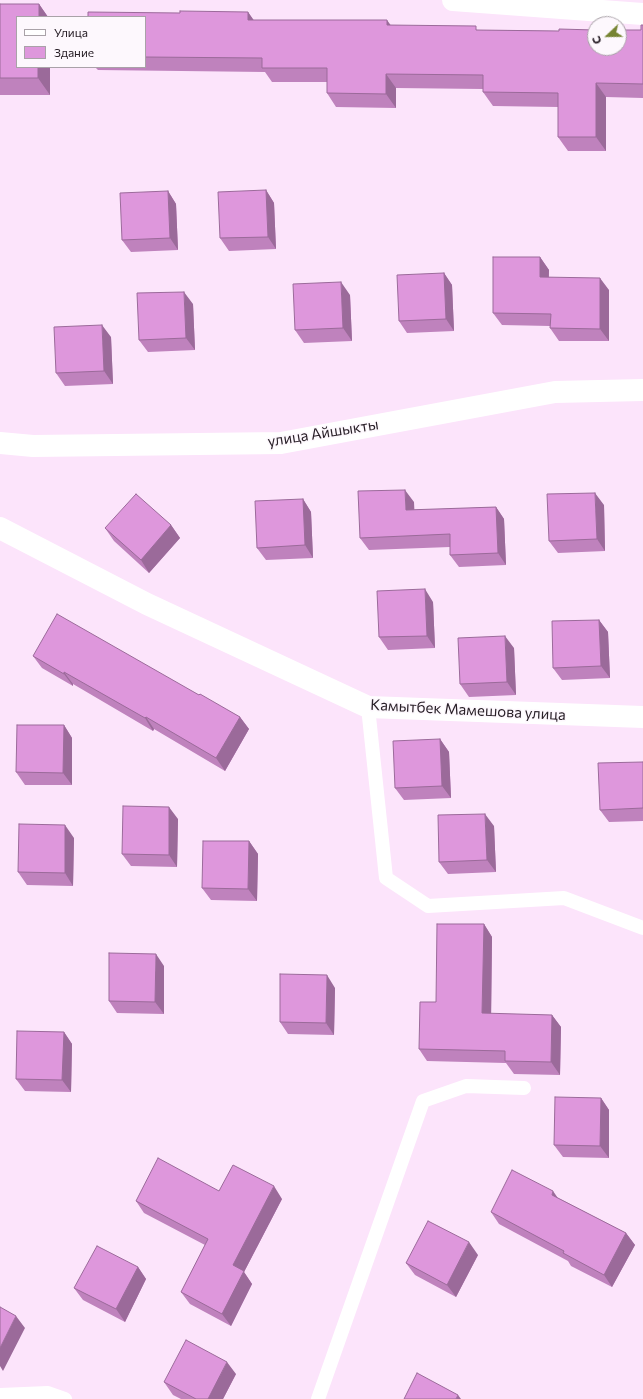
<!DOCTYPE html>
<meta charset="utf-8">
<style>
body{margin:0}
#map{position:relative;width:643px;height:1399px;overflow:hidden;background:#fce4fb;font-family:Commissioner,sans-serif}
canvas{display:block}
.legend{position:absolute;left:16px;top:16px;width:130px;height:52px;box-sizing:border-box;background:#fdf8fd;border:1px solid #a9a2a8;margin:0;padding:5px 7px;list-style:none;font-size:12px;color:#2a2129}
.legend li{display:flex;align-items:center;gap:8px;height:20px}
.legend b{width:20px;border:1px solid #a9a2a8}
.north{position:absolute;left:587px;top:16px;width:40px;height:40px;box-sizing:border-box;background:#fdf8fd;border:1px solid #a9a2a8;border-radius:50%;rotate:248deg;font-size:11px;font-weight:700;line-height:16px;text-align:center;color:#2a2129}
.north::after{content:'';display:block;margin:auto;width:14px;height:18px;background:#768432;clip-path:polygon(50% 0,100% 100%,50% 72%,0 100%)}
</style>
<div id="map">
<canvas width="643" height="1399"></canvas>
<ul class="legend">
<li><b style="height:5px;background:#fff"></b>Улица</li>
<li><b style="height:11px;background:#de97dc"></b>Здание</li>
</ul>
<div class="north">С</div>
</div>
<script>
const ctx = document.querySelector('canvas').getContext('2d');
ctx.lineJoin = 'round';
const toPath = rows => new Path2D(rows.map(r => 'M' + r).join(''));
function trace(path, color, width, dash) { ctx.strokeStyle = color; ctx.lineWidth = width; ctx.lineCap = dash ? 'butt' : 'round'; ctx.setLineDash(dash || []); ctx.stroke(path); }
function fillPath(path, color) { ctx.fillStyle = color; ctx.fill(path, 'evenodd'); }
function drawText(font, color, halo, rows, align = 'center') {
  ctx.font = font + ' Commissioner,sans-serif'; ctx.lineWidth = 3; ctx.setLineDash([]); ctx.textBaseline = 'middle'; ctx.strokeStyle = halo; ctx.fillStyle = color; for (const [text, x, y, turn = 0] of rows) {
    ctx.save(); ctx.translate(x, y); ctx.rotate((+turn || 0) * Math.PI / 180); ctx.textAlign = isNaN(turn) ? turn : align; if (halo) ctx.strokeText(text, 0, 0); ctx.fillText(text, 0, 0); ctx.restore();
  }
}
trace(toPath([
 [368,707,386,878,428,906,564,898,643,928],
 [0,1395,48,1393,65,1399],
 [318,1399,423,1101,466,1086,524,1088]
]), '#fff', 14);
trace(toPath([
 [453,0,643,14],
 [0,443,33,446,281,443,555,392,643,390]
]), '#fff', 22);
trace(toPath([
 [0,528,147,604,368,707,643,717]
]), '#fff', 22);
fillPath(toPath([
 [0,4,39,4,48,17,17,17,17,67,50,67,50,95,0,95],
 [248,12,253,20,390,25,479,30,559,31,641,30,643,25,643,98,606,97,606,151,568,151,558,137,558,107,493,106,483,92,483,89,396,88,396,108,336,107,327,93,327,82,272,82,265,72,98,70,95,67,145,67,145,17,180,13],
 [266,190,274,203,276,249,229,251,220,238],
 [168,191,176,204,178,250,131,252,122,240],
 [540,257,549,270,549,277,609,290,609,341,559,341,550,328,550,326,502,325,493,313],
 [444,273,452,285,454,331,407,333,399,321],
 [350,295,352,341,304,343,295,330],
 [193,304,195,350,148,352,139,340],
 [111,337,113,384,65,386,56,373],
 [303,499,311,512,313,558,266,560,257,548],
 [414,502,414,510,496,507,504,519,506,565,459,567,450,555,450,547,369,550,360,538],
 [604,505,605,551,558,553,549,541],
 [171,525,180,538,149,573,114,541,105,528],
 [433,602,435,648,388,650,379,637],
 [599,620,608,632,610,678,562,680,553,668],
 [514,648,516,695,469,697,460,684],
 [33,656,199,695,240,717,249,729,225,771,154,729,153,731,73,684,73,686,42,668],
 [64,725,72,738,72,785,25,785,16,772],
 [440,739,449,752,451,798,404,800,395,788],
 [643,762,643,821,609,822,600,810],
 [178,819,177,867,131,866,122,854],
 [494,826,496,872,448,874,439,862],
 [74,838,73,886,27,885,18,872],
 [249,841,258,854,257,901,211,900,202,888],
 [484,924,492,937,491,1014,552,1015,561,1027,560,1075,514,1074,506,1063,427,1061,419,1049,436,1002],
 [164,966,164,1014,117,1013,109,1001],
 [335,988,334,1035,288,1034,280,1022],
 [64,1032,72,1044,71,1092,25,1091,16,1079],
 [601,1098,609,1110,609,1158,563,1157,554,1145],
 [219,1191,282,1199,244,1272,252,1284,231,1326,190,1304,181,1292,205,1245,144,1213,136,1201],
 [558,1198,626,1233,635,1245,612,1287,571,1266,568,1261,499,1224,491,1212],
 [478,1255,456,1297,415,1275,406,1263],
 [138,1267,146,1279,125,1322,83,1300,74,1288],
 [236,1374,223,1399,181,1399,173,1395,164,1382]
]), '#bf82bd');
fillPath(toPath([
 [39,4,48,17,39,17],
 [248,12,258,26,248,20],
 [387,20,397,34,387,25],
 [38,67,50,67,50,95,38,78],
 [386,74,396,88,396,108,386,94],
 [596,83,606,97,606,151,596,137],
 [266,190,274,203,276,249,268,237],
 [168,191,176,204,178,250,170,238],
 [540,257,549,270,548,290,540,277],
 [444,273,452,285,454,331,446,319],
 [600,278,609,290,609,341,600,329],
 [341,282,350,295,352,341,343,328],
 [184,292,193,304,195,350,186,338],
 [102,325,111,337,113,384,104,371],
 [405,490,414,502,415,523,406,510],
 [595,493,604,505,605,551,597,539],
 [303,499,311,512,313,558,305,545],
 [496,507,504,519,506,565,498,553],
 [171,525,180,538,149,573,141,560],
 [425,589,433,602,435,648,427,636],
 [599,620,608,632,610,678,601,666],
 [505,636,514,648,516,695,507,682],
 [64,672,73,684,73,686,64,674],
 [146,717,154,729,153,731,145,718],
 [240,717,249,729,225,771,216,758],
 [64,725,72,738,72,785,63,773],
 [440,739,449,752,451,798,442,786],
 [169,807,178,819,177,867,169,855],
 [485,814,494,826,496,872,487,860],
 [65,825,74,838,73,886,65,873],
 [249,841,258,854,257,901,248,889],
 [484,924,492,937,491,1026,482,1013],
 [156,954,164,966,164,1014,155,1002],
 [327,975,335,988,334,1035,326,1023],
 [552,1015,561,1027,560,1075,551,1062],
 [64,1032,72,1044,71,1092,62,1080],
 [601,1098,609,1110,609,1158,600,1146],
 [274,1186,282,1199,244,1272,252,1284,231,1326,222,1314,233,1265],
 [553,1191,562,1204,552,1195],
 [626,1233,635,1245,612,1287,604,1275],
 [469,1242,478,1255,456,1297,447,1285],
 [138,1267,146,1279,125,1322,116,1309],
 [16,1316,25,1328,3,1371,0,1366,0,1348],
 [227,1362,236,1374,223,1399,208,1399],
 [458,1395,461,1399,456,1399]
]), '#9b6a9a');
const building = toPath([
 [0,4,39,4,39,17,17,17,17,67,38,67,38,78,0,78,0,4],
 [180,11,248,12,248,20,387,20,387,25,476,26,476,30,559,31,559,29,595,30,595,48,619,48,619,30,641,30,641,25,643,25,643,84,596,83,596,137,558,137,558,93,483,92,483,75,386,74,386,94,327,93,327,68,262,68,262,58,145,57,145,17,88,17,88,12,180,13,180,11],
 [266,190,268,237,220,238,218,192,266,190],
 [168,191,170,238,122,240,120,193,168,191],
 [493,257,540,257,540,277,600,278,600,329,550,328,551,314,493,313,493,257],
 [444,273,446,319,399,321,397,275,444,273],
 [341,282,343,328,295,330,293,284,341,282],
 [184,292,186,338,139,340,137,293,184,292],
 [102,325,104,371,56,373,54,327,102,325],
 [405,490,406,510,496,507,498,553,450,555,450,534,360,538,358,491,405,490],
 [595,493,597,539,549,541,547,494,595,493],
 [136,494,171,525,141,560,105,528,136,494],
 [303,499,305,545,257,548,255,501,303,499],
 [425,589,427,636,379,637,377,591,425,589],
 [57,614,199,695,200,694,240,717,216,758,146,717,145,718,64,672,64,674,33,656,57,614],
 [599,620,601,666,553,668,552,621,599,620],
 [505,636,507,682,460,684,458,638,505,636],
 [17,725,64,725,63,773,16,772,17,725],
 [440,739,442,786,395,788,393,741,440,739],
 [643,762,643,808,600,810,598,763,643,762],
 [123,806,169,807,169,855,122,854,123,806],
 [485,814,487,860,439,862,438,815,485,814],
 [19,824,65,825,65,873,18,872,19,824],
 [203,841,249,841,248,889,202,888,203,841],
 [437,924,484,924,482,1013,552,1015,551,1062,505,1061,505,1051,419,1049,420,1002,436,1002,437,924],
 [109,953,156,954,155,1002,109,1001,109,953],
 [280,974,327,975,326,1023,280,1022,280,974],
 [17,1031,64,1032,62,1080,16,1079,17,1031],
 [555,1097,601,1098,600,1146,554,1145,555,1097],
 [158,1158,219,1191,233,1165,274,1186,233,1265,244,1271,222,1314,181,1292,208,1239,136,1201,158,1158],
 [512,1170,553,1191,552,1195,626,1233,604,1275,563,1253,564,1251,491,1212,512,1170],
 [428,1221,469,1242,447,1285,406,1263,428,1221],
 [97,1246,138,1267,116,1309,74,1288,97,1246],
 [0,1307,16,1316,0,1348,0,1307],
 [186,1340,227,1362,208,1399,196,1399,164,1382,186,1340],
 [417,1373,458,1395,456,1399,404,1399,417,1373]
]);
fillPath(building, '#de97dc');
trace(building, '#9b6a9a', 1);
drawText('15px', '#2a2129', '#fdf8fd', [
 ["улица Айшыкты",323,433,-9],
 ["Камытбек Мамешова улица",468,710,3]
]);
</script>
